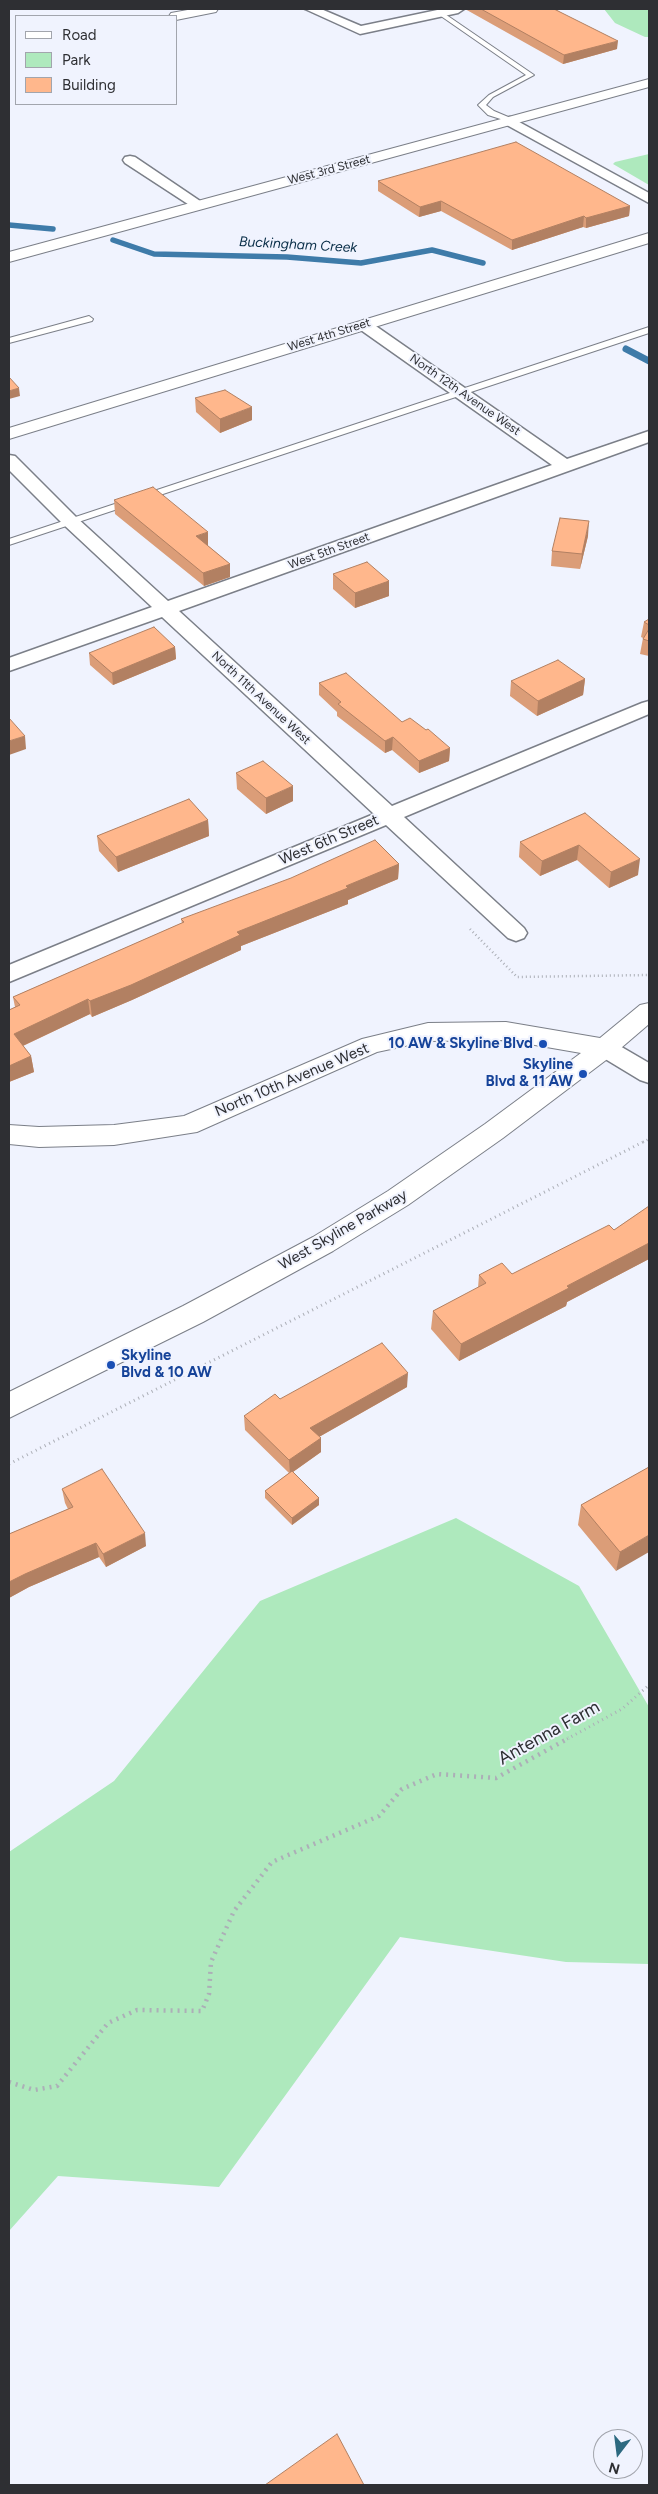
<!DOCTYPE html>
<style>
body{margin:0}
#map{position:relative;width:658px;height:2494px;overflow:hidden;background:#f0f3fe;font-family:Figtree,sans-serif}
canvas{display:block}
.frame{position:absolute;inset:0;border:10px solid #2e2f33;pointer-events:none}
.legend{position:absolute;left:15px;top:15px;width:162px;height:90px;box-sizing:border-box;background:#f0f3fe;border:1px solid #a2a5ad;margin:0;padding:6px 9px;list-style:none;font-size:15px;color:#2e2f33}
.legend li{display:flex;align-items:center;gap:10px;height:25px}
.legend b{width:25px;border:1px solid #a2a5ad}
.north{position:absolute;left:593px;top:2429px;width:50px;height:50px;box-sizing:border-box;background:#f0f3fe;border:1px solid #a2a5ad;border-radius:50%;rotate:195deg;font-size:14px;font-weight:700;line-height:20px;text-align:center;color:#2e2f33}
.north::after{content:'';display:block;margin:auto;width:18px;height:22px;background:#2c6980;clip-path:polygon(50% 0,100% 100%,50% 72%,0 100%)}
</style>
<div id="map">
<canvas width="658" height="2494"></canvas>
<div class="frame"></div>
<ul class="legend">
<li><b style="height:6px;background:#fff"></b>Road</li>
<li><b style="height:14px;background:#aee9bd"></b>Park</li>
<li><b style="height:14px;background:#ffb78c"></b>Building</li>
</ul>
<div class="north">N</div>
</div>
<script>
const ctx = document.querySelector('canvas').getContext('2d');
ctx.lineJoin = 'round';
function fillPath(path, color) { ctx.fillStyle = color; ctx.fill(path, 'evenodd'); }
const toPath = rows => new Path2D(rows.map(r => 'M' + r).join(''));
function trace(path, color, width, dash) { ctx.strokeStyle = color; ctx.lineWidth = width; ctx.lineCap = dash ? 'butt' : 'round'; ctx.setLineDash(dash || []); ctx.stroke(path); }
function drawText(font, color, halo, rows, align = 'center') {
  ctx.font = font + ' Figtree,sans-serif'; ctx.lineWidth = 4; ctx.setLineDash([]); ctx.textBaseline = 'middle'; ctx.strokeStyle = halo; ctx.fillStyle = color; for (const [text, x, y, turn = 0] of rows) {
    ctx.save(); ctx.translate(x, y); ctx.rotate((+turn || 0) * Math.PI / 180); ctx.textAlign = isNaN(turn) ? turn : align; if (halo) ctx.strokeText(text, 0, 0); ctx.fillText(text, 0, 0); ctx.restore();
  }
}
fillPath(toPath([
 [604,9,649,9,649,37,645,37,615,23],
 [649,154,649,185,613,164,615,162],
 [456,1518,579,1586,649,1707,649,1964,566,1962,400,1937,219,2187,58,2176,9,2231,9,1852,114,1781,260,1601]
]), '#aee9bd');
trace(toPath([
 [9,225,53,229],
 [113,240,154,254,287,257,361,263,432,250,483,263]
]), '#3e7ba9', 5.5);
trace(toPath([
 [626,349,649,361]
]), '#3e7ba9', 7);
const service = toPath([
 [438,12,442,12,534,75,493,97,486,105,494,111,513,119,513,123,488,115,478,105,489,95,526,75,438,14,438,12],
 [89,316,93,319,92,321,9,343,9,338,89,316],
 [649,327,649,333,9,545,9,539,649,327]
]);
const minor = toPath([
 [305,9,321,9,361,26,442,9,464,9,458,13,360,34,305,9],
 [510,117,649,193,649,203,505,124,503,121,505,118,510,117],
 [130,156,135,157,206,205,199,209,194,208,125,163,123,160,125,157,130,156],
 [364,320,370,322,567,459,649,431,649,442,179,611,392,806,642,703,649,701,649,714,404,817,524,928,527,933,524,938,516,941,508,938,386,825,9,982,9,965,374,814,162,617,9,671,9,658,152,607,64,525,9,470,9,455,15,456,76,517,168,601,552,465,358,328,356,325,364,320],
 [605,1040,613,1042,649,1063,649,1083,640,1080,597,1054,593,1048,597,1042,605,1040]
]);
const tertiary = toPath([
 [193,9,218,9,216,12,176,20,176,16,169,16,171,13,193,9],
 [649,79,649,87,9,262,9,252,649,79],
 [649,233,649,243,9,439,9,428,649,233],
 [649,1003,649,1024,614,1054,503,1138,408,1205,333,1251,203,1322,9,1418,9,1392,183,1306,313,1237,388,1191,485,1124,581,1053,506,1040,428,1041,377,1052,197,1132,114,1145,39,1147,9,1144,9,1125,39,1127,114,1125,184,1116,362,1039,428,1023,506,1022,600,1038,640,1005,649,1003]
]);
trace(service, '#7b7f88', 2);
trace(minor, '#7b7f88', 3);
trace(tertiary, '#7b7f88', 2);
trace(toPath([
 [470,929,517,977,649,975],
 [643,1142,649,1139]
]), '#acafb7', 2.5, [1, 3]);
trace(toPath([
 [9,1464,645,1141],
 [567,1739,622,1709,649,1685]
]), '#acafb7', 3, [1, 4]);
trace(toPath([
 [9,2082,34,2090,57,2086,108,2023,137,2010,202,2011,209,1994,211,1962,234,1911,272,1862,379,1816,402,1789,437,1774,496,1778,569,1738]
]), '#acafb7', 4.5, [2, 5]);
fillPath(service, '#fff');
fillPath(minor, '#fff');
fillPath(tertiary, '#fff');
fillPath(toPath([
 [465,9,563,9,557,10,617,49,563,64],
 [378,181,630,206,629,216,586,228,583,227,512,250,441,211,419,217,378,191],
 [195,398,252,420,220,433,196,412],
 [114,500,208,545,207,545,230,564,230,577,204,586,115,514],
 [588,536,580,569,551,566,552,551],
 [333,574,389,581,389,596,355,608,333,589],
 [649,619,649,656,640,654,643,638,641,637,644,622],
 [175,647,176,659,113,685,90,665,89,653],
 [585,679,583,695,537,716,510,696,511,681],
 [319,683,402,722,450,748,449,761,419,773,392,750,385,753,337,716,337,712,319,695],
 [236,773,293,801,266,814,237,789],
 [585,813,638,875,609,888,577,860,540,876,519,857,520,842],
 [154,814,208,820,209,836,118,872,99,851,97,836],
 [399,864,398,879,348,900,348,904,241,946,241,950,132,1000,92,1017,90,1014,23,1046,31,1056,34,1072,9,1082,9,1010,15,1007,13,997,182,923,181,919],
 [649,1206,649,1259,567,1302,566,1306,459,1361,431,1329,433,1311,478,1288,479,1275,512,1274,614,1230],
 [407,1387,319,1437,321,1438,321,1452,293,1472,319,1498,319,1505,292,1525,265,1498,265,1491,289,1473,245,1430,244,1416,280,1399],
 [649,1467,616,1571,578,1525,581,1505],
 [62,1489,146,1546,106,1567,99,1557,29,1587,9,1598,9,1534,68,1509,65,1503]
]), '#db9d78');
fillPath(toPath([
 [618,41,617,49,563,64,564,55],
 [441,201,441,211,419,217,420,207],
 [630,206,629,216,586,228,586,218],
 [584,216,583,227,512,250,512,240],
 [19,388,20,396,9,399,9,391],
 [252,407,252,420,220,433,220,419],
 [589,521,588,536,580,569,582,554],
 [208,532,208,545,196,550,196,536],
 [230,564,230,577,204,586,203,573],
 [389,581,389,596,355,608,355,593],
 [175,647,176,659,113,685,112,673],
 [585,679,583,695,537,716,538,701],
 [25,736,26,749,9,755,9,741],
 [393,737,392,750,385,753,385,741],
 [450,748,449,761,419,773,419,761],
 [293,786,293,801,266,814,266,798],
 [208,820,209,836,118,872,116,857],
 [579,845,577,860,540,876,542,861],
 [640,859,638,875,609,888,611,872],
 [399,864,398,879,348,900,348,904,241,946,241,950,132,1000,92,1017,90,1001,237,932,346,886],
 [88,999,90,1014,16,1049,14,1034],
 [31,1056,34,1072,9,1082,9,1066],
 [649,1243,649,1259,567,1302,566,1306,459,1361,461,1344,567,1286],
 [408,1373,407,1387,310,1442,310,1428],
 [321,1438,321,1452,290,1474,289,1460],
 [319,1498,319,1505,292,1525,292,1518],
 [145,1533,146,1546,106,1567,103,1554],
 [649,1535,649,1552,616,1571,620,1552],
 [96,1543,99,1557,29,1587,9,1598,9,1582,25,1574]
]), '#b28062');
const building = toPath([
 [481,9,554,9,618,41,564,55,481,9],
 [516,142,630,206,586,218,584,216,512,240,441,201,420,207,378,181,516,142],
 [9,377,19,388,9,391,9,377],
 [225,390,252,407,220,419,195,398,225,390],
 [153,487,208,532,196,536,230,564,203,573,114,500,153,487],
 [560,518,589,521,582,554,552,551,560,518],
 [367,562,389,581,355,593,333,574,367,562],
 [649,619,649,625,644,622,649,619],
 [154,627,175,647,112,673,89,653,154,627],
 [649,629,649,641,643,639,649,629],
 [558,660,585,679,538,701,511,681,558,660],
 [346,673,402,722,410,718,426,730,428,729,450,748,419,761,393,737,385,741,338,704,341,702,319,683,346,673],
 [9,718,25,736,9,741,9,718],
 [263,761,293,786,266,798,236,773,263,761],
 [189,799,208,820,116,857,97,836,189,799],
 [585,813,640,859,611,872,579,845,542,861,520,842,585,813],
 [375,840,399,864,346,886,348,888,237,932,240,935,131,985,90,1001,88,999,14,1034,31,1056,9,1066,9,1010,20,1005,13,997,184,922,181,919,291,878,375,840],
 [649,1206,649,1243,567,1286,569,1288,461,1344,433,1311,486,1283,479,1275,502,1263,512,1274,609,1225,614,1230,649,1206],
 [382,1343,408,1373,310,1428,321,1438,289,1460,244,1416,275,1394,280,1399,382,1343],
 [649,1467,649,1535,620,1552,581,1505,649,1467],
 [102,1469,145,1533,103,1554,96,1543,25,1574,9,1582,9,1534,73,1507,62,1489,102,1469],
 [292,1471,319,1498,292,1518,265,1491,292,1471],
 [337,2434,364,2485,265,2485,337,2434]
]);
fillPath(building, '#ffb78c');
trace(building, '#b28062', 1);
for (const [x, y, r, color] of [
 [543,1044,5,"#1a4fb4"],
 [583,1074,5,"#1a4fb4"],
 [111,1365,5,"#1a4fb4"]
]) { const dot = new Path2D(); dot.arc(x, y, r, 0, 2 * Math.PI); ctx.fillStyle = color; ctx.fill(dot); trace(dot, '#f0f3fe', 2); }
drawText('12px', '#2e2f33', '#f0f3fe', [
 ["West 3rd Street",329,170,-15],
 ["West 4th Street",329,335,-17],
 ["North 12th Avenue West",465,395,35],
 ["West 5th Street",329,551,-20],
 ["North 11th Avenue West",261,698,43]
]);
drawText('italic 14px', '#092e48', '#f0f3fe', [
 ["Buckingham Creek",298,245,3]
]);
drawText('15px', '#2e2f33', '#f0f3fe', [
 ["West 6th Street",329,840,-23],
 ["North 10th Avenue West",292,1080,-23],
 ["West Skyline Parkway",343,1230,-30]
]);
drawText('bold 15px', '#164399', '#f0f3fe', [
 ["10 AW & Skyline Blvd",533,1044],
 ["Skyline",573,1065],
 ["Blvd & 11 AW",573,1082],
 ["Skyline",121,1356,"left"],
 ["Blvd & 10 AW",121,1373,"left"]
], 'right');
drawText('18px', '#2e2f33', '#f0f3fe', [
 ["Antenna Farm",549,1733,-29]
]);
</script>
